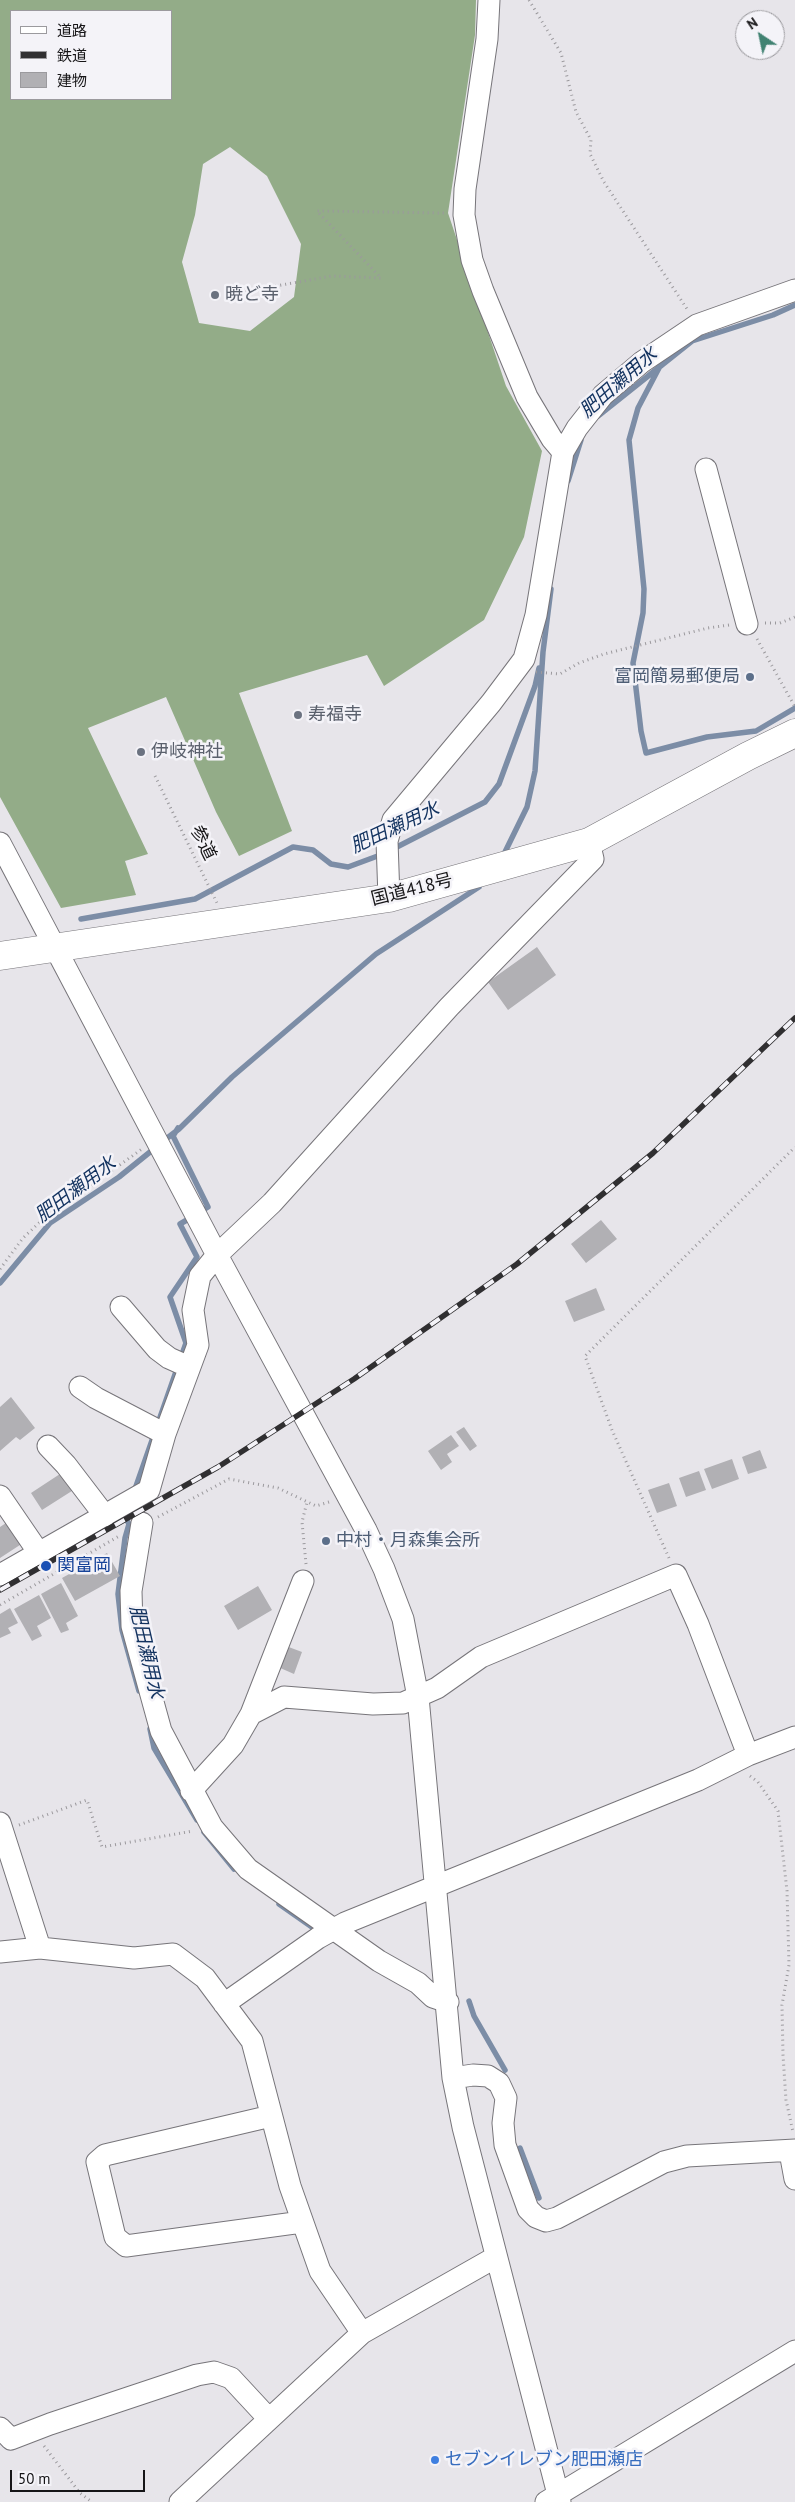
<!DOCTYPE html>
<meta charset="utf-8">
<style>
body{margin:0}
#map{position:relative;width:795px;height:2502px;overflow:hidden;background:#e7e5ea;font-family:"PT Sans","Noto Sans JP",sans-serif}
canvas{display:block}
.legend{position:absolute;left:10px;top:10px;width:162px;height:90px;box-sizing:border-box;background:#f4f3f8;border:1px solid #9b9a9e;margin:0;padding:6px 9px;list-style:none;font-size:15px;color:#161517}
.legend li{display:flex;align-items:center;gap:10px;height:25px}
.legend b{width:25px;border:1px solid #9b9a9e}
.north{position:absolute;left:735px;top:10px;width:50px;height:50px;box-sizing:border-box;background:#f4f3f8;border:1px solid #9b9a9e;border-radius:50%;rotate:326deg;font-size:14px;font-weight:700;line-height:20px;text-align:center;color:#161517}
.north::after{content:'';display:block;margin:auto;width:18px;height:22px;background:#418272;clip-path:polygon(50% 0,100% 100%,50% 72%,0 100%)}
.scale{position:absolute;left:10px;top:2470px;width:135px;height:22px;box-sizing:border-box;border:2px solid #161517;border-top:0;padding-left:6px;font-size:15px;line-height:18px;white-space:nowrap;color:#161517;-webkit-text-stroke:4px #f4f3f8;paint-order:stroke}
</style>
<div id="map">
<canvas width="795" height="2502"></canvas>
<ul class="legend">
<li><b style="height:6px;background:#fff"></b>道路</li>
<li><b style="height:6px;background:#302f31"></b>鉄道</li>
<li><b style="height:14px;background:#b1b0b4"></b>建物</li>
</ul>
<div class="north">N</div>
<div class="scale">50 m</div>
</div>
<script>
const ctx = document.querySelector('canvas').getContext('2d');
ctx.lineJoin = 'round';
function fillPath(path, color) { ctx.fillStyle = color; ctx.fill(path, 'evenodd'); }
const toPath = rows => new Path2D(rows.map(r => 'M' + r).join(''));
function trace(path, color, width, dash) { ctx.strokeStyle = color; ctx.lineWidth = width; ctx.lineCap = dash ? 'butt' : 'round'; ctx.setLineDash(dash || []); ctx.stroke(path); }
function drawText(font, color, halo, rows, align = 'center') {
  ctx.font = font + ' "PT Sans","Noto Sans JP",sans-serif'; ctx.lineWidth = 5; ctx.setLineDash([]); ctx.textBaseline = 'middle'; ctx.strokeStyle = halo; ctx.fillStyle = color; for (const [text, x, y, turn = 0] of rows) {
    ctx.save(); ctx.translate(x, y); ctx.rotate((+turn || 0) * Math.PI / 180); ctx.textAlign = isNaN(turn) ? turn : align; if (halo) ctx.strokeText(text, 0, 0); ctx.fillText(text, 0, 0); ctx.restore();
  }
}
fillPath(toPath([
 [0,0,476,0,475,35,448,213,506,386,542,451,524,537,484,620,384,686,367,655,239,693,292,831,239,856,216,812,166,697,88,728,148,854,125,861,136,895,61,908,0,797],
 [11,11,171,11,171,99,11,99],
 [230,147,267,176,301,244,294,297,250,331,199,323,182,262,195,215,203,164]
]), '#93ac88');
trace(toPath([
 [659,368,638,408,629,440,644,589,643,613,633,663,641,731,646,753,707,737,756,731,795,708],
 [598,416,692,341,773,315,795,305],
 [568,481,581,440],
 [391,850,485,802,499,784,535,686,539,668],
 [505,852,527,807,535,771,543,652,551,589],
 [81,919,195,899,293,847,313,850,331,864,348,867,383,854],
 [178,1128,173,1136,208,1207,200,1212],
 [162,1142,179,1129,232,1077,376,954,479,887],
 [0,1283,50,1223,119,1177,155,1148],
 [134,1492,186,1343,170,1297,197,1257,180,1224,192,1217],
 [128,1510,125,1517,129,1524,125,1538,118,1594,122,1630,139,1691],
 [150,1729,154,1748,197,1820],
 [204,1832,234,1869],
 [279,1904,319,1932],
 [469,2001,474,2016,505,2070],
 [520,2148,539,2198]
]), '#7c8da6', 5.5);
fillPath(toPath([
 [537,947,556,975,508,1010,488,982],
 [601,1220,617,1239,586,1263,571,1244],
 [596,1288,605,1310,574,1322,565,1301],
 [11,1397,35,1428,20,1440,16,1437,0,1451,0,1407],
 [464,1427,477,1446,470,1451,456,1432],
 [451,1435,459,1446,447,1454,452,1462,441,1470,428,1451],
 [760,1450,767,1468,748,1474,742,1457],
 [732,1459,739,1479,712,1489,704,1469],
 [699,1471,706,1490,686,1497,679,1478],
 [63,1472,75,1489,42,1510,31,1493],
 [669,1483,677,1506,657,1513,648,1490],
 [9,1521,23,1543,0,1558,0,1527],
 [107,1553,120,1576,75,1601,62,1578],
 [61,1583,78,1616,66,1623,69,1630,61,1633,41,1594],
 [258,1586,272,1610,238,1630,224,1606],
 [39,1595,51,1618,37,1626,42,1636,32,1641,14,1609],
 [10,1608,18,1623,8,1628,11,1633,0,1638,0,1614],
 [286,1646,302,1652,294,1674,278,1667]
]), '#b1b0b4');
const minor = toPath([
 [489,0,487,39,465,189,464,215,472,260,483,291,527,397,552,439,563,452],
 [706,469,747,624],
 [0,843,217,1255,366,1530,384,1569,403,1619,418,1697,453,2078,463,2127,560,2502],
 [389,898,387,841,393,820,491,703,524,659,536,615,563,452,577,428,603,395,642,362,697,325,795,290],
 [121,1307,157,1349,169,1358,189,1367],
 [80,1387,96,1398,165,1434],
 [48,1446,66,1465,105,1516],
 [0,1496,39,1553],
 [142,1523,131,1591,132,1626,161,1731,212,1827,248,1869,379,1961,418,1983,433,1997,448,2002],
 [0,1575,149,1490,165,1434,198,1345,193,1310,200,1276,217,1255,272,1203,449,1007,593,859,589,842],
 [251,1714,303,1581],
 [191,1791,233,1745,251,1714,284,1697,373,1704,403,1703,437,1688,481,1657,676,1575,698,1624,748,1755],
 [0,1823,40,1948],
 [0,1952,40,1948,134,1958,173,1954,205,1978,252,2041,290,2186,320,2271,362,2333],
 [224,2004,318,1938,345,1923,698,1780,748,1755,795,1737],
 [453,2078,473,2075,488,2076,499,2083,506,2098,503,2123,505,2145,528,2209,536,2217,546,2221,557,2218,664,2162,687,2156,795,2150],
 [271,2116,105,2155,97,2162,115,2237,126,2246,302,2222],
 [790,2152,795,2179],
 [0,2428,11,2439,50,2424,197,2375,214,2372,231,2378,269,2419],
 [180,2502,362,2333,496,2257],
 [546,2502,795,2351]
]);
const highway = toPath([
 [0,956,389,898,589,842,748,756,795,733]
]);
trace(minor, '#77757a', 23);
trace(highway, '#77757a', 29);
trace(toPath([
 [529,0,561,53,576,112,591,140,590,154,604,182,687,309],
 [231,294,332,276,381,278,317,211,445,213],
 [765,623,780,623,795,617],
 [757,639,795,707],
 [536,672,560,674,579,663,604,654,708,628,729,625],
 [155,776,217,903],
 [0,1269,23,1238,40,1222,142,1149],
 [158,1517,229,1479,278,1488,316,1506,329,1502],
 [669,1558,612,1430,585,1356,795,1147],
 [306,1564,302,1522,307,1502],
 [0,1605,121,1535],
 [750,1776,758,1782,778,1811,787,1891,789,1965,782,2005,783,2055,786,2100,793,2132],
 [19,1825,87,1800,102,1847,193,1831],
 [44,2446,80,2493,92,2502]
]), '#9b999d', 3, [1, 4]);
trace(minor, '#fff', 21);
trace(highway, '#fff', 28);
const rail = toPath([
 [0,1590,218,1467,354,1379,517,1264,653,1153,795,1018]
]);
trace(rail, '#302f31', 5.5);
trace(rail, '#f4f3f8', 4, [11]);
for (const [x, y, r, color] of [
 [215,295,5,"#6b7280"],
 [750,677,5,"#5c6f8a"],
 [298,715,5,"#6b7280"],
 [141,752,5,"#6b7280"],
 [326,1541,5,"#5c6f8a"],
 [46,1566,6,"#1a4fb4"],
 [435,2460,5,"#3f7fe0"]
]) { const dot = new Path2D(); dot.arc(x, y, r, 0, 2 * Math.PI); ctx.fillStyle = color; ctx.fill(dot); trace(dot, '#f4f3f8', 2); }
drawText('18px', '#5b616d', '#f4f3f8', [
 ["暁ど寺",225,295],
 ["寿福寺",308,715],
 ["伊岐神社",151,752]
], 'left');
drawText('18px', '#4e5e75', '#f4f3f8', [
 ["富岡簡易郵便局",740,677],
 ["中村・月森集会所",336,1541,"left"]
], 'right');
drawText('18px', '#161517', '#f4f3f8', [
 ["参道",203,843,64],
 ["国道418号",412,890,-14]
]);
drawText('18px', '#164399', '#f4f3f8', [
 ["関富岡",57,1566]
], 'left');
drawText('18px', '#366cbe', '#f4f3f8', [
 ["セブンイレブン肥田瀬店",445,2460]
], 'left');
drawText('italic 19px', '#12325f', '#f4f3f8', [
 ["肥田瀬用水",619,383,-41],
 ["肥田瀬用水",395,828,-25],
 ["肥田瀬用水",76,1190,-37],
 ["肥田瀬用水",146,1652,77]
]);
</script>
